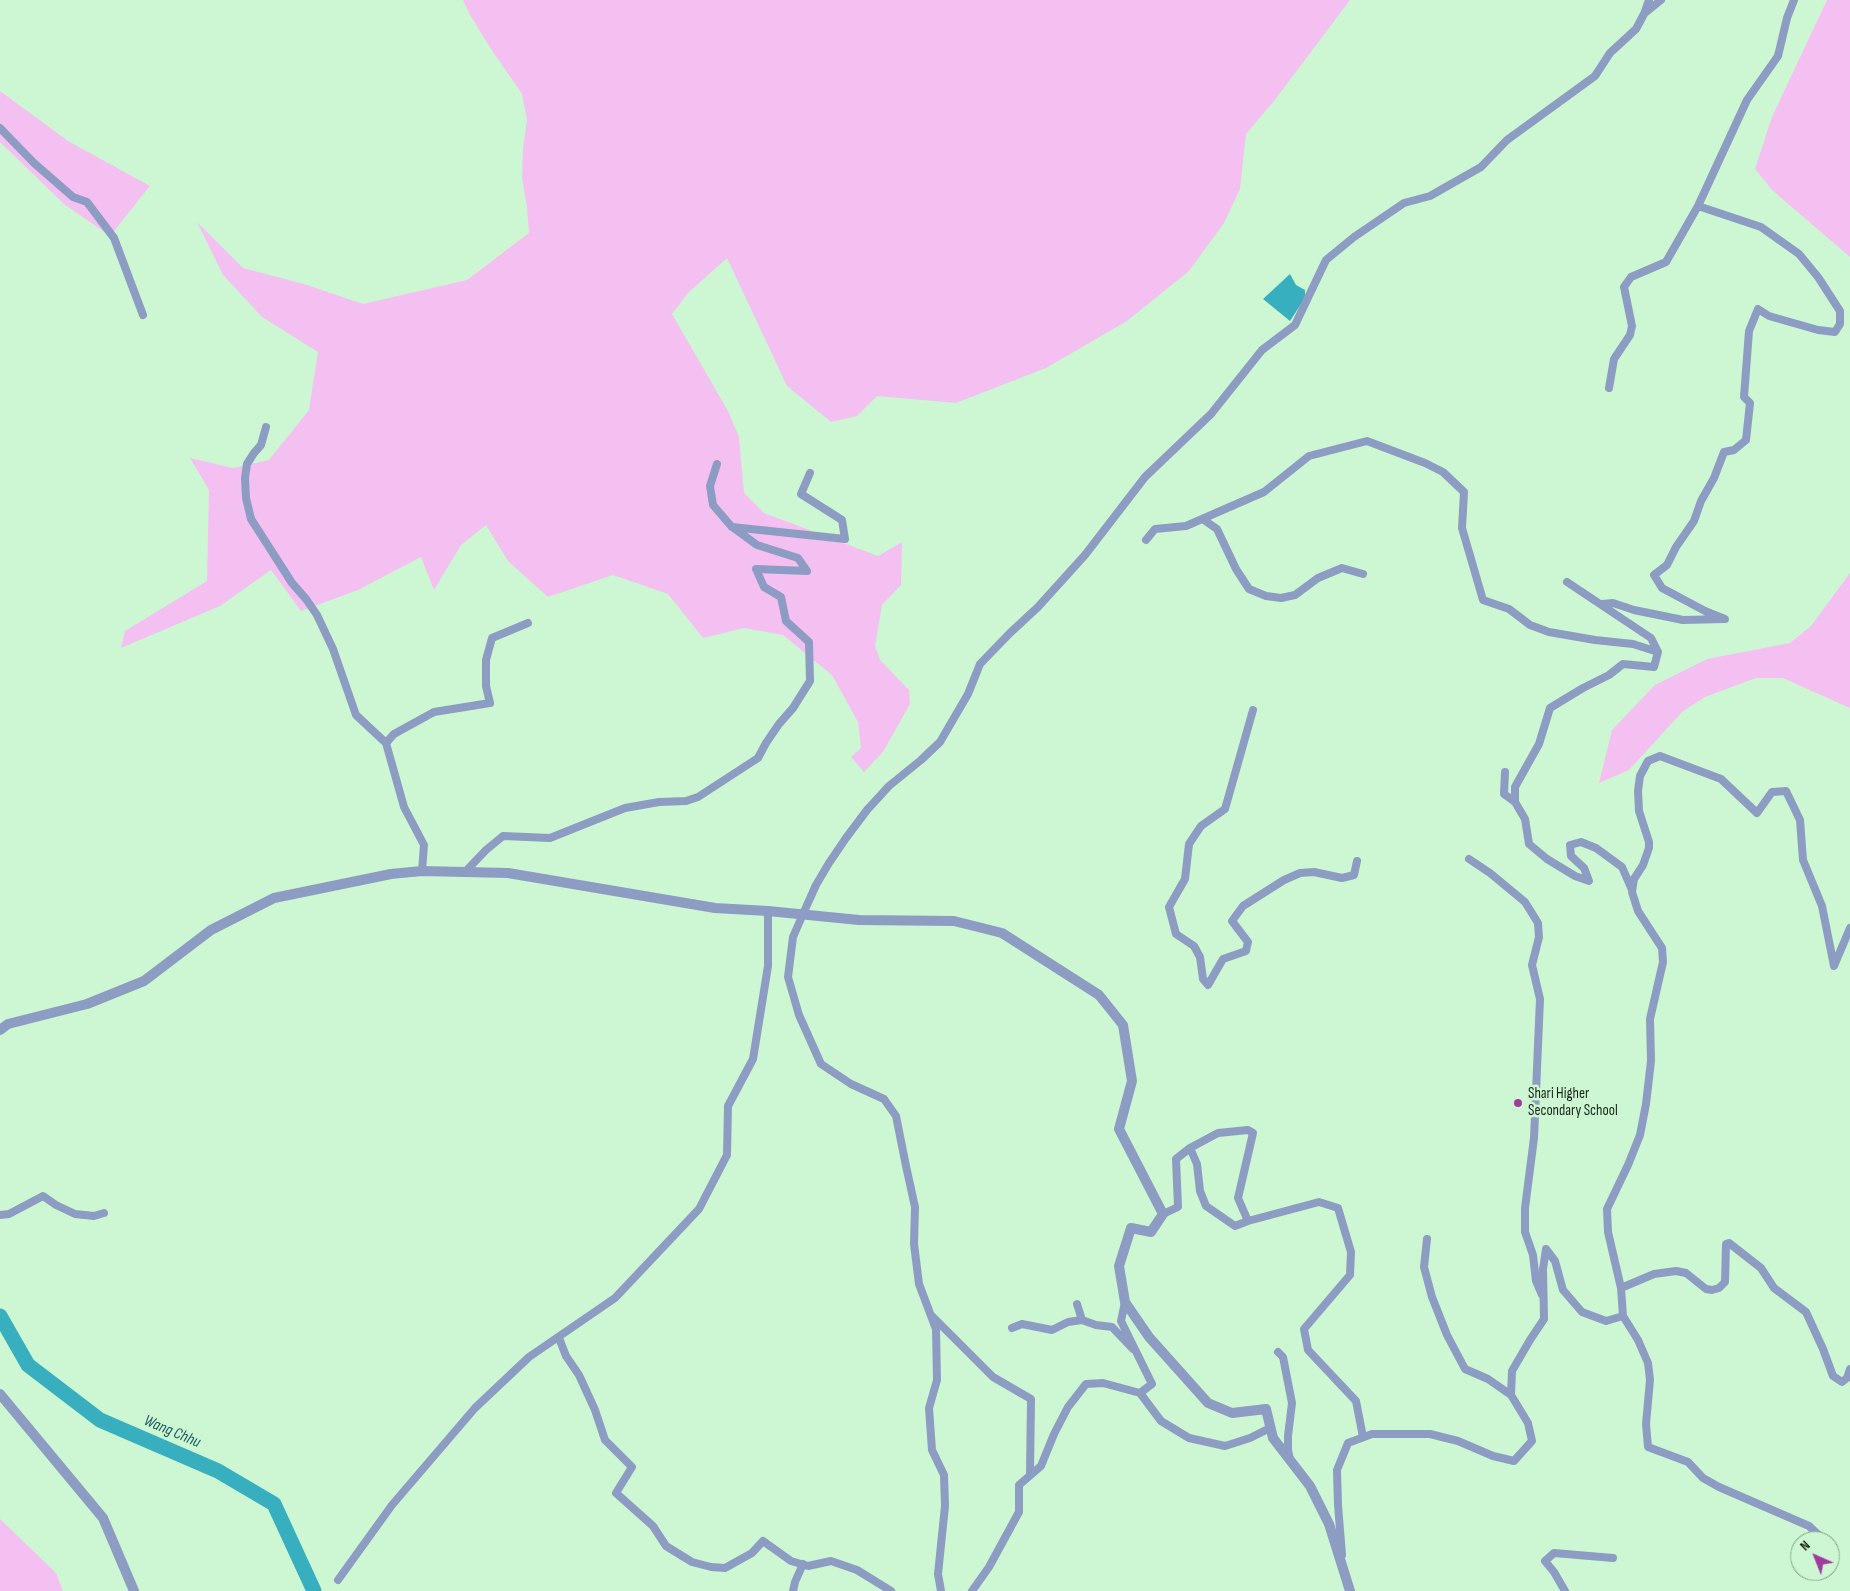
<!DOCTYPE html>
<style>
body{margin:0}
#map{position:relative;width:1850px;height:1591px;overflow:hidden;background:#cdf7d2;font-family:"Sofia Sans Condensed",sans-serif}
canvas{display:block}
.north{position:absolute;left:1790px;top:1531px;width:50px;height:50px;box-sizing:border-box;background:#cdf7d2;border:1px solid #84a388;border-radius:50%;rotate:316deg;font-size:14px;font-weight:700;line-height:20px;text-align:center;color:#162518}
.north::after{content:'';display:block;margin:auto;width:18px;height:22px;background:#a03b9f;clip-path:polygon(50% 0,100% 100%,50% 72%,0 100%)}
</style>
<div id="map">
<canvas width="1850" height="1591"></canvas>
<div class="north">N</div>
</div>
<script>
const ctx = document.querySelector('canvas').getContext('2d');
ctx.lineJoin = 'round';
function fillPath(path, color) { ctx.fillStyle = color; ctx.fill(path, 'evenodd'); }
const toPath = rows => new Path2D(rows.map(r => 'M' + r).join(''));
function trace(path, color, width, dash) { ctx.strokeStyle = color; ctx.lineWidth = width; ctx.lineCap = dash ? 'butt' : 'round'; ctx.setLineDash(dash || []); ctx.stroke(path); }
function drawText(font, color, halo, rows, align = 'center') {
  ctx.font = font + ' "Sofia Sans Condensed",sans-serif'; ctx.lineWidth = 5; ctx.setLineDash([]); ctx.textBaseline = 'middle'; ctx.strokeStyle = halo; ctx.fillStyle = color; for (const [text, x, y, turn = 0] of rows) {
    ctx.save(); ctx.translate(x, y); ctx.rotate((+turn || 0) * Math.PI / 180); ctx.textAlign = isNaN(turn) ? turn : align; if (halo) ctx.strokeText(text, 0, 0); ctx.fillText(text, 0, 0); ctx.restore();
  }
}
fillPath(toPath([
 [463,0,1350,0,1274,101,1246,134,1240,189,1224,223,1189,271,1127,321,1046,368,956,403,877,396,857,416,831,422,787,386,727,258,688,293,672,314,728,411,739,437,744,493,764,513,878,556,902,542,901,585,882,605,875,646,880,660,909,690,910,704,883,752,864,772,851,757,861,748,858,722,832,675,783,635,744,628,703,638,668,594,613,575,548,597,508,561,486,525,461,545,434,590,421,557,358,590,301,611,271,570,220,606,121,648,125,631,207,581,209,490,190,458,233,468,269,460,309,410,318,352,262,317,223,275,197,222,243,268,304,284,363,304,467,280,529,233,527,207,522,178,523,148,527,120,522,94,489,46,470,15],
 [1827,0,1850,0,1850,257,1772,190,1755,169,1772,117],
 [0,91,68,141,150,186,110,236,64,204,0,142],
 [1850,573,1850,708,1783,678,1756,678,1705,697,1682,712,1629,770,1599,783,1612,730,1655,685,1707,659,1790,643,1811,626],
 [0,1519,56,1573,63,1591,0,1591]
]), '#f4c0f1');
fillPath(toPath([
 [1290,274,1296,285,1305,290,1305,298,1290,321,1263,299]
]), '#38afbf');
trace(toPath([
 [0,1316,28,1365,100,1420,218,1471,274,1504,314,1591]
]), '#38afbf', 15);
trace(toPath([
 [1645,13,1661,0],
 [0,128,34,163,73,197,87,202,114,238,143,315],
 [1609,388,1614,359,1630,335,1632,326,1624,287,1631,277,1666,262,1698,206,1747,100,1778,56,1787,18,1794,0],
 [266,427,261,445,254,453,247,464,245,478,246,498,251,519,292,583,306,599,317,615,333,649,356,715,386,743,404,807,424,845,422,871],
 [1204,520,1217,529,1236,569,1249,589,1266,596,1281,598,1295,595,1318,578,1342,568,1363,574],
 [732,527,845,539,842,520,801,494,810,473],
 [1146,540,1155,529,1186,526,1264,492,1309,456,1367,441,1425,463,1443,472,1464,492,1462,528,1483,600,1509,609,1530,625,1549,632,1595,640,1633,644,1658,652],
 [1602,604,1613,603,1634,610,1683,620,1725,619,1705,611,1662,588,1654,575,1667,565,1676,547,1694,521,1701,501,1714,478,1724,452,1734,450,1746,440,1750,403,1744,397,1749,331,1758,309,1769,316,1818,330,1835,332,1840,324,1840,311,1818,277,1799,254,1761,227,1698,206],
 [1253,710,1225,809,1201,826,1189,844,1185,879,1169,907,1176,934,1194,946,1200,957,1203,979,1208,985,1223,959,1246,951,1248,942,1232,921,1243,906,1284,880,1300,873,1314,872,1342,878,1354,875,1357,861],
 [386,743,394,734,434,712,490,703,486,686,486,660,492,638,528,623],
 [1505,772,1504,794,1515,802,1525,819,1529,844,1547,859,1575,876,1589,881,1584,868,1571,856,1570,845,1581,842,1596,848,1622,867,1632,890],
 [1515,802,1515,787,1539,744,1550,708,1583,688,1609,675,1623,664,1654,667,1658,652,1651,638,1567,582],
 [1469,859,1490,873,1525,902,1538,923,1539,937,1532,965,1540,999,1534,1138,1525,1208,1525,1232,1533,1255,1536,1281,1542,1295],
 [465,872,486,850,503,836,550,838,625,808,659,802,686,801,698,797,758,758,766,743,779,724,793,708,810,681,809,642,786,621,781,597,764,587,756,569,807,571,798,558,757,545,731,526,713,505,710,486,717,464],
 [1190,1148,1197,1164,1200,1191,1206,1206,1235,1226,1248,1221],
 [1163,1214,1178,1207,1176,1159,1190,1148,1218,1133,1248,1130,1253,1133,1238,1198,1248,1221,1319,1202,1338,1208,1351,1252,1350,1275,1304,1329,1308,1350,1356,1401,1363,1437],
 [0,1215,9,1214,43,1196,56,1205,75,1214,94,1216,104,1213],
 [1427,1239,1424,1267,1432,1297,1447,1335,1465,1369,1488,1379,1511,1395],
 [1621,1288,1608,1232,1607,1209,1628,1165,1640,1135,1646,1104,1651,1061,1650,1019,1663,962,1662,948,1638,911,1632,892,1634,879,1643,865,1649,848,1649,842,1639,811,1638,791,1640,776,1648,761,1660,756,1721,779,1757,813,1772,792,1786,791,1800,820,1803,860,1822,906,1834,966,1850,928],
 [1077,1304,1082,1320,1096,1325,1112,1327,1133,1349],
 [932,1316,993,1377,1031,1399,1030,1474],
 [1623,1316,1621,1288,1654,1274,1676,1271,1686,1273,1706,1289,1712,1290,1719,1288,1725,1282,1726,1244,1729,1243,1761,1268,1774,1288,1806,1312,1823,1349,1833,1376,1842,1382,1847,1378,1850,1369],
 [1012,1328,1022,1324,1052,1330,1068,1322,1082,1320],
 [559,1338,566,1356,579,1375,595,1410,605,1440,632,1467,616,1493,653,1526,666,1546,692,1562,711,1567,725,1568,752,1553,763,1541,791,1561,808,1566,831,1561,857,1570,891,1591],
 [1278,1352,1283,1357,1292,1403,1288,1436,1288,1450,1290,1459],
 [1140,1393,1161,1421,1189,1438,1225,1446,1250,1438,1270,1428],
 [1342,1555,1338,1505,1337,1470,1348,1443,1372,1434,1430,1434,1458,1441,1493,1456,1514,1461,1532,1441,1528,1423,1511,1395,1512,1371,1530,1340,1544,1319,1543,1269,1546,1249,1555,1261,1563,1290,1582,1312,1606,1321,1623,1316,1638,1340,1648,1363,1650,1380,1646,1424,1648,1447,1688,1462,1703,1478,1719,1487,1809,1526,1824,1540],
 [338,1580,392,1505,475,1408,529,1357,615,1298,699,1209,727,1155,728,1106,753,1059,768,966,768,911],
 [793,1591,795,1582,803,1564],
 [941,1591,938,1574,945,1506,944,1475,932,1450,929,1408,937,1380,936,1329,919,1284,914,1244,915,1207,906,1166,896,1116,884,1099,851,1084,821,1064,799,1015,788,977,793,937,803,914,816,885,829,863,846,838,867,810,889,786,921,760,940,742,968,694,980,664,1010,633,1038,607,1085,555,1145,477,1211,414,1262,350,1295,325,1326,260,1354,237,1404,203,1430,196,1481,167,1507,140,1595,76,1610,53,1636,29,1644,14,1649,0],
 [972,1591,989,1567,1019,1512,1019,1485,1041,1466,1054,1434,1068,1407,1086,1384,1103,1383,1140,1393,1152,1384,1121,1321,1125,1302],
 [1565,1591,1554,1572,1545,1561,1554,1553,1613,1558]
]), '#8d9cc2', 8);
trace(toPath([
 [0,1030,8,1024,87,1004,144,981,211,930,274,898,391,874,422,871,508,873,715,908,768,911,859,920,954,921,1002,933,1099,995,1123,1025,1132,1081,1119,1129,1163,1214,1151,1232,1131,1228,1119,1266,1125,1302,1149,1337,1208,1403,1232,1413,1266,1409,1273,1438,1310,1486,1329,1524,1350,1591],
 [0,1394,103,1518,134,1591]
]), '#8d9cc2', 10);
for (const [x, y, r, color] of [
 [1518,1103,5,"#a03b9f"]
]) { const dot = new Path2D(); dot.arc(x, y, r, 0, 2 * Math.PI); ctx.fillStyle = color; ctx.fill(dot); trace(dot, '#cdf7d2', 2); }
drawText('15px', '#162518', '#cdf7d2', [
 ["Shari Higher",1528,1094],
 ["Secondary School",1528,1111]
], 'left');
drawText('italic 16px', '#195962', '#cdf7d2', [
 ["Wang Chhu",172,1432,23]
]);
</script>
